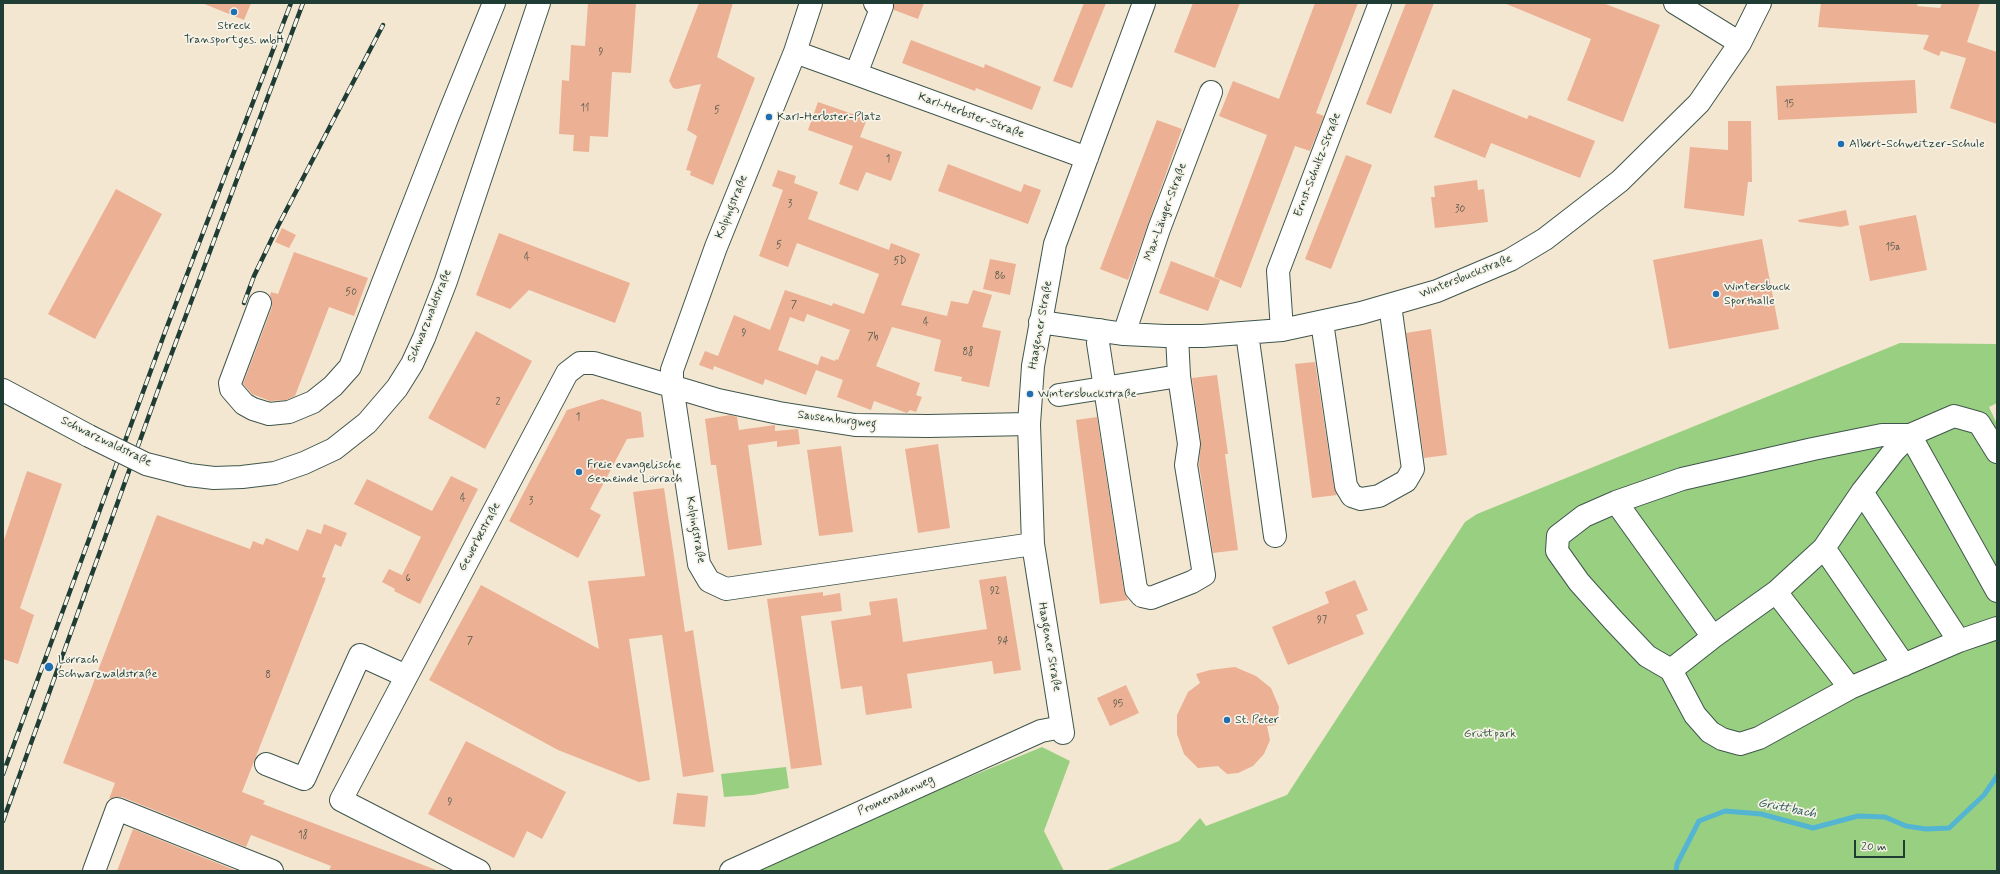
<!DOCTYPE html>
<meta charset="utf-8">
<style>
body{margin:0}
#map{position:relative;width:2000px;height:874px;overflow:hidden;background:#f4e7d1;font-family:Mynerve,sans-serif}
canvas{display:block}
.frame{position:absolute;inset:0;border:4px solid #1f3d34;pointer-events:none}
.scale{position:absolute;left:1854px;top:840px;width:51px;height:18px;box-sizing:border-box;border:2px solid #1f3d34;border-top:0;padding-left:5px;font-size:12px;line-height:14px;white-space:nowrap;color:#1f3d34;-webkit-text-stroke:3px #f7f3e8;paint-order:stroke}
</style>
<div id="map">
<canvas width="2000" height="874"></canvas>
<div class="frame"></div>
<div class="scale">20 m</div>
</div>
<script>
const ctx = document.querySelector('canvas').getContext('2d');
ctx.lineJoin = 'round';
function fillPath(path, color) { ctx.fillStyle = color; ctx.fill(path, 'evenodd'); }
const toPath = rows => new Path2D(rows.map(r => 'M' + r).join(''));
function trace(path, color, width, dash) { ctx.strokeStyle = color; ctx.lineWidth = width; ctx.lineCap = dash ? 'butt' : 'round'; ctx.setLineDash(dash || []); ctx.stroke(path); }
function drawText(font, color, halo, rows, align = 'center') {
  ctx.font = font + ' Mynerve,sans-serif'; ctx.lineWidth = 3.5; ctx.setLineDash([]); ctx.textBaseline = 'middle'; ctx.strokeStyle = halo; ctx.fillStyle = color; for (const [text, x, y, turn = 0] of rows) {
    ctx.save(); ctx.translate(x, y); ctx.rotate((+turn || 0) * Math.PI / 180); ctx.textAlign = isNaN(turn) ? turn : align; if (halo) ctx.strokeText(text, 0, 0); ctx.fillText(text, 0, 0); ctx.restore();
  }
}
fillPath(toPath([
 [1900,343,1997,344,1997,403,1989,407,1997,424,1997,871,1105,871,1179,841,1200,818,1206,826,1287,795,1465,522,1477,514],
 [1042,747,1070,761,1044,831,1064,871,741,871],
 [786,767,789,788,753,795,724,797,721,774]
]), '#99cf80');
trace(toPath([
 [1676,871,1677,864,1699,821,1725,811,1761,814,1813,828,1858,816,1885,817,1906,826,1926,829,1949,828,1984,795,1997,776]
]), '#54b5d3', 5);
fillPath(toPath([
 [202,3,251,3,244,20],
 [588,3,636,3,631,73,612,72,608,137,590,136,589,152,573,151,574,135,559,134,562,80,569,81,571,45,585,46],
 [699,3,733,3,717,57,755,78,713,185,690,175,691,171,686,170,697,136,687,130,701,84,677,89,673,88,669,81],
 [894,3,924,3,918,19,894,10],
 [1084,3,1106,3,1072,88,1053,81],
 [1193,3,1240,3,1215,68,1174,52],
 [1315,3,1358,3,1316,113,1324,116,1310,151,1295,146,1241,288,1214,277,1267,135,1219,116,1233,81,1279,99],
 [1406,3,1434,3,1391,114,1366,104],
 [1504,3,1603,3,1660,25,1623,122,1567,100,1591,39],
 [1821,3,1918,3,1917,6,1940,8,1942,3,1980,3,1967,42,1997,52,1997,124,1950,108,1966,58,1941,51,1939,56,1923,49,1929,35,1818,27],
 [911,40,984,68,985,64,1041,87,1032,110,976,88,975,91,902,63],
 [1915,80,1917,113,1778,120,1776,86],
 [1453,89,1527,119,1529,115,1595,141,1580,178,1491,143,1485,158,1434,137],
 [818,102,867,119,860,137,902,152,891,181,866,172,858,191,839,184,853,146,808,130],
 [1157,120,1182,129,1128,280,1100,269],
 [1728,121,1751,121,1752,182,1748,182,1744,216,1684,208,1690,147,1728,150],
 [1346,155,1372,165,1331,269,1305,259],
 [948,164,1021,192,1024,184,1041,190,1028,224,938,191],
 [778,170,796,176,794,183,818,192,808,219,889,250,891,243,920,254,901,305,947,316,951,301,968,304,973,290,992,295,982,327,1001,331,989,387,961,381,962,377,934,371,941,340,892,327,876,366,920,383,916,395,922,397,916,412,910,410,907,413,874,401,871,410,837,397,843,380,816,370,821,356,835,361,836,359,838,360,850,330,807,314,804,322,790,317,778,350,818,365,806,395,765,379,763,385,714,366,713,370,699,365,705,351,718,356,734,315,770,330,785,290,832,306,833,303,864,314,879,274,797,243,788,267,759,256,783,190,772,186],
 [1477,180,1478,190,1484,189,1488,222,1435,228,1431,197,1435,197,1434,186],
 [116,189,162,214,95,339,48,314],
 [1846,210,1849,225,1841,227,1799,222,1798,220],
 [1916,215,1927,270,1870,281,1859,226],
 [282,228,296,235,289,248,275,242],
 [499,233,630,283,615,323,529,290,510,309,476,295],
 [1762,239,1779,329,1669,349,1653,260],
 [294,252,368,278,354,316,329,307,295,396,286,400,270,401,252,394,243,384,272,307,272,301,270,296,271,292,278,294],
 [990,259,1016,264,1010,295,983,289],
 [1171,261,1220,280,1208,311,1159,293],
 [1431,329,1447,455,1424,458,1406,333],
 [476,331,532,361,485,449,428,418],
 [1315,362,1334,488,1337,495,1312,498,1295,364],
 [1217,375,1228,454,1225,454,1238,550,1213,553,1199,465,1201,442,1192,378],
 [602,399,641,412,644,437,627,439,590,509,601,515,578,558,509,521,567,410],
 [730,415,737,417,739,430,775,425,775,431,798,429,800,444,777,447,777,441,748,445,762,545,728,550,716,465,711,465,705,419],
 [1097,417,1124,591,1128,600,1100,604,1076,420],
 [938,444,950,528,918,533,905,449],
 [841,446,853,532,819,536,807,450],
 [27,471,62,484,20,608,34,615,18,664,3,659,3,543],
 [451,476,478,489,420,604,394,591,395,589,382,582,389,569,402,575,421,537,354,504,367,479,432,511],
 [664,488,685,632,693,630,714,772,683,777,662,635,629,639,650,780,639,782,558,750,429,680,481,585,599,649,588,581,645,576,633,492],
 [157,515,250,549,253,541,263,545,266,538,298,551,307,529,321,534,324,524,347,533,341,547,335,544,322,577,326,578,242,792,265,801,263,804,439,871,329,871,331,866,251,835,246,847,122,797,116,797,109,799,115,783,63,763],
 [1006,576,1021,670,994,674,992,661,907,674,912,708,866,715,862,686,841,689,831,621,871,615,869,602,897,598,903,642,987,629,979,580],
 [1355,580,1368,610,1356,615,1364,634,1288,665,1272,627,1329,603,1325,592],
 [823,592,823,596,840,593,842,611,801,616,822,765,791,769,767,599],
 [1235,667,1256,676,1271,688,1279,707,1277,725,1267,726,1270,740,1264,754,1253,766,1238,773,1227,774,1218,766,1198,768,1184,754,1177,734,1177,715,1188,692,1200,683,1196,674,1210,670],
 [1126,685,1139,713,1110,726,1097,698],
 [466,741,566,792,542,839,527,831,514,858,428,814],
 [677,793,708,796,705,827,673,824],
 [133,829,237,871,117,871]
]), '#ecb094');
const minor = toPath([
 [811,3,795,52,716,247,672,370,672,386,699,564,709,581,726,589,1033,544],
 [1675,3,1740,43],
 [795,52,856,74,882,6,875,3],
 [856,74,1087,158],
 [260,303,230,383,231,389,244,404,253,409,269,414,289,412,313,402,333,386,350,367,448,116,494,3],
 [1040,322,1124,334,1165,336,1203,336,1282,330,1361,313,1437,291,1510,260,1545,239,1620,181,1699,103,1740,43,1760,3],
 [1322,322,1346,486,1352,496,1361,499,1379,496,1406,481,1413,469,1390,305],
 [1100,330,1098,343,1136,589,1142,596,1151,598,1192,582,1204,575,1186,465,1189,444,1179,376,1177,336],
 [1282,330,1278,271,1380,3],
 [1247,333,1275,536],
 [1124,334,1159,229,1211,92],
 [1059,395,1179,376],
 [1997,452,1979,423,1954,416,1910,435,1894,451,1862,492,1824,548,1776,592,1713,637,1671,670,1695,715,1710,732,1722,739,1740,744,1759,738,1850,688,1959,641,1997,628],
 [1862,492,1959,641],
 [1616,502,1713,637],
 [1824,548,1904,665],
 [1776,592,1850,688],
 [1671,670,1647,656,1613,620,1579,582,1557,551,1558,536,1584,516,1616,502,1682,479,1813,449,1882,435,1910,435,1997,591],
 [1063,733,1033,544,1029,424,1033,366,1055,244,1144,3],
 [266,764,304,779,360,655,406,676],
 [94,871,117,809,272,871],
 [479,871,341,800,567,373,580,363,594,363,718,400,779,413,855,425,928,426,1029,424],
 [731,871,1041,731,1062,727]
]);
const major = toPath([
 [3,390,89,436],
 [189,475,214,478,242,477,275,473,304,463,334,449,367,423,397,388,412,364,424,338,446,281,539,3]
]);
trace(minor, '#3f564c', 24);
trace(major, '#3f564c', 24);
trace(minor, '#fff', 22);
trace(major, '#fff', 22);
const rail = toPath([
 [244,303,254,276,278,226,383,25],
 [3,774,165,332,291,3],
 [3,821,161,382,303,3]
]);
trace(rail, '#1f3d34', 4.5);
trace(rail, '#f7f3e8', 3, [9]);
const majorBridge = toPath([
 [89,436,146,464,189,475]
]);
trace(majorBridge, '#3f564c', 24, []);
trace(majorBridge, '#fff', 22);
for (const [x, y, r, color] of [
 [234,12,4,"#1f6fb2"],
 [769,117,4,"#1f6fb2"],
 [1841,144,4,"#1f6fb2"],
 [1716,294,4,"#1f6fb2"],
 [1030,394,4,"#1f6fb2"],
 [579,472,4,"#1f6fb2"],
 [49,667,5,"#1f6fb2"],
 [1227,720,4,"#1f6fb2"]
]) { const dot = new Path2D(); dot.arc(x, y, r, 0, 2 * Math.PI); ctx.fillStyle = color; ctx.fill(dot); trace(dot, '#f7f3e8', 1.5); }
drawText('10px', '#525a4c', null, [
 ["9",601,53],
 ["15",1789,105],
 ["11",585,109],
 ["5",717,111],
 ["1",888,160],
 ["3",790,205],
 ["30",1460,210],
 ["5",779,246],
 ["15a",1893,248],
 ["4",527,258],
 ["5D",900,262],
 ["86",1000,277],
 ["50",351,293],
 ["7",794,306],
 ["4",926,323],
 ["9",744,334],
 ["7b",873,338],
 ["88",968,353],
 ["2",498,403],
 ["1",578,418],
 ["4",463,499],
 ["3",531,502],
 ["6",408,579],
 ["92",995,592],
 ["97",1322,621],
 ["7",470,642],
 ["94",1003,642],
 ["8",268,676],
 ["95",1118,705],
 ["9",450,803],
 ["18",303,836]
]);
drawText('12px', '#1f3d34', '#f7f3e8', [
 ["Streck",234,26,"center"],
 ["Transportges. mbH",234,40,"center"],
 ["Karl-Herbster-Platz",777,117],
 ["Albert-Schweitzer-Schule",1849,144],
 ["Wintersbuck",1724,287],
 ["Sporthalle",1724,301],
 ["Wintersbuckstraße",1038,394],
 ["Freie evangelische",587,465],
 ["Gemeinde Lörrach",587,479],
 ["Lörrach",58,660],
 ["Schwarzwaldstraße",58,674],
 ["St. Peter",1235,720]
], 'left');
drawText('12px', '#1f3d34', '#f7f3e8', [
 ["Karl-Herbster-Straße",971,116,20],
 ["Ernst-Schultz-Straße",1318,165,-69],
 ["Kolpingstraße",732,207,-68],
 ["Max-Läuger-Straße",1166,212,-70],
 ["Wintersbuckstraße",1466,277,-22],
 ["Schwarzwaldstraße",430,316,-68],
 ["Haagener Straße",1041,325,-80],
 ["Sausenburgweg",837,420,7],
 ["Schwarzwaldstraße",106,442,26],
 ["Kolpingstraße",695,530,80],
 ["Gewerbestraße",480,537,-62],
 ["Haagener Straße",1049,647,80],
 ["Promenadenweg",896,796,-24]
]);
drawText('12px', '#375a43', '#f7f3e8', [
 ["Grüttpark",1490,734]
]);
drawText('italic 13px', '#2c5b5c', '#f7f3e8', [
 ["Grüttbach",1787,809,11]
]);
</script>
